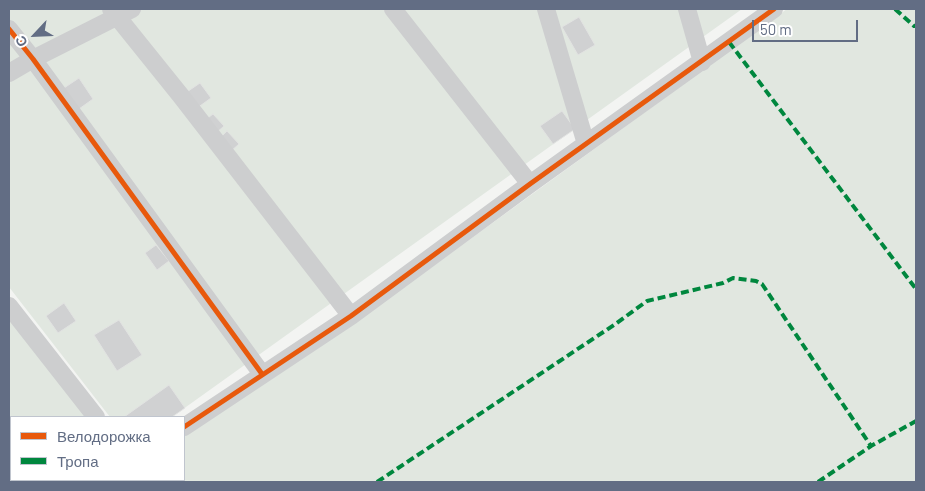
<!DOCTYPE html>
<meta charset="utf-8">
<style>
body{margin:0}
#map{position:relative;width:925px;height:491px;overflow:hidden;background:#f3f4f2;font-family:Barlow,sans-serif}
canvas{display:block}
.frame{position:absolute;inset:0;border:10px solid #626d84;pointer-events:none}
.legend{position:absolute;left:10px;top:416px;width:175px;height:65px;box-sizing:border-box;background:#fff;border:1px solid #c0c5ce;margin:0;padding:6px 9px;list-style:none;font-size:15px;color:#626d84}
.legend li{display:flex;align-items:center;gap:10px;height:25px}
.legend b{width:25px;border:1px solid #c0c5ce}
.north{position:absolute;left:10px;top:10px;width:50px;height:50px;-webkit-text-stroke:4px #fff;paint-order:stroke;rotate:245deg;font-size:14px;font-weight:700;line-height:20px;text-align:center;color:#626d84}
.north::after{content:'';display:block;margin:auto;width:18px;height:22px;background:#626d84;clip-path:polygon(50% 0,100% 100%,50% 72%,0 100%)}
.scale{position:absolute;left:752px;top:20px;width:106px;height:22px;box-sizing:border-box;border:2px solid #626d84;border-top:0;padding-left:6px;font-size:15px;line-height:18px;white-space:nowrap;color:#626d84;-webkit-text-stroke:4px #fff;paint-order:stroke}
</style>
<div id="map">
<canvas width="925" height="491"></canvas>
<div class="frame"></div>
<ul class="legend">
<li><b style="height:6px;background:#e8590c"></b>Велодорожка</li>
<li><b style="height:6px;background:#00873e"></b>Тропа</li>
</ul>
<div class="north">С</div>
<div class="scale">50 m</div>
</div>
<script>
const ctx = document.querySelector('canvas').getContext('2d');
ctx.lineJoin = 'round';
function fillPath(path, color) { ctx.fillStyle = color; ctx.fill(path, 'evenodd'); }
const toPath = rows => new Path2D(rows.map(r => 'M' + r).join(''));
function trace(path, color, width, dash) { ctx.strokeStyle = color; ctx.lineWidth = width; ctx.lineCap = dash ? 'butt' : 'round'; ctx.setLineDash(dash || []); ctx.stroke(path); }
fillPath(toPath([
 [9,9,742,9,172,417,110,417,9,287],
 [787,9,916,9,916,482,9,482,9,315,91,417,11,417,11,480,184,480,184,433,352,325]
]), '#e1e7e0');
const building = toPath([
 [579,17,595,45,578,55,562,27,579,17],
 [79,78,93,99,79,109,64,88,79,78],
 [200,83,211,98,193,111,181,96,200,83],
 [562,111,575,129,553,144,540,126,562,111],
 [213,114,224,126,215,134,204,121,213,114],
 [227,131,239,144,230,152,218,140,227,131],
 [156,245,169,261,157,270,145,253,156,245],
 [64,303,76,321,58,333,46,316,64,303],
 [119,320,142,355,117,371,94,335,119,320],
 [169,385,185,408,172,417,124,417,169,385]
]);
fillPath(building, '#d0d1d2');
trace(building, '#e2e3e2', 1);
trace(toPath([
 [111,9,181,96,351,316],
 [393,9,530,184],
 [546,9,586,144],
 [687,9,702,62],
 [9,29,33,59,262,374],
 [9,73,33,59,132,9],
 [9,306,96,417],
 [184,427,351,316,530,184,774,9]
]), '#cdcecf', 18);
trace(toPath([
 [895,9,914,26,916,26],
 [729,42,916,289],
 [52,482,55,480],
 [377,482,614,325,647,301,723,283,733,278,756,281,762,284,871,446,916,421],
 [818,482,871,446]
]), '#00873e', 4, [8, 4]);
trace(toPath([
 [9,29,33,59,262,374],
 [184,427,351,316,530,184,774,9]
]), '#e8590c', 5);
</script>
